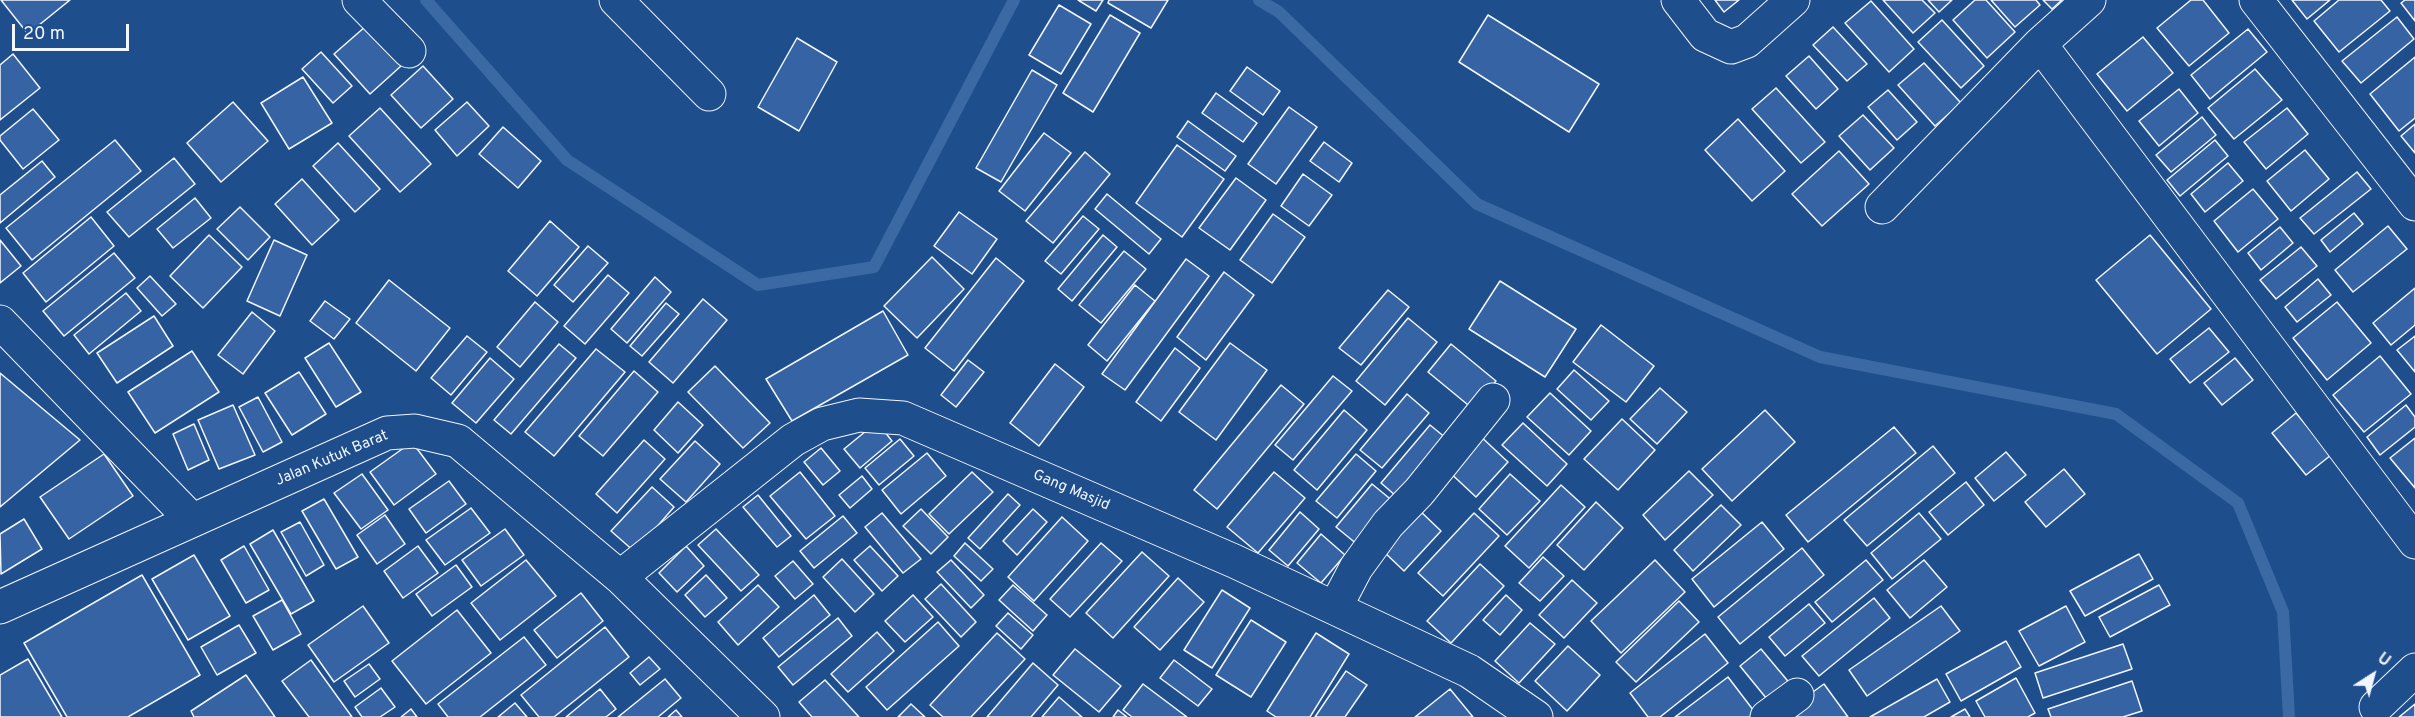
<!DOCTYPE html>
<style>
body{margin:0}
#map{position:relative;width:2415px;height:717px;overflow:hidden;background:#1f4e8c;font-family:Overpass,sans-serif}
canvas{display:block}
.north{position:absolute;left:2343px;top:645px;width:60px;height:60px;-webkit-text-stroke:4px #1f4e8c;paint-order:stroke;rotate:36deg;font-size:16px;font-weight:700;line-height:24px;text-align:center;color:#f2f6ff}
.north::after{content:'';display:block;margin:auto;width:21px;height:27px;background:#f2f6ff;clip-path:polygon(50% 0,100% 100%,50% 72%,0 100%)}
.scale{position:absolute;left:12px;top:24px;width:117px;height:27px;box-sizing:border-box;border:3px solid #f2f6ff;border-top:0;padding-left:8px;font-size:18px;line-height:21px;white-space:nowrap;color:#f2f6ff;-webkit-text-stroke:4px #1f4e8c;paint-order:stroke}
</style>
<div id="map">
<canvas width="2415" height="717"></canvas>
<div class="north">U</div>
<div class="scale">20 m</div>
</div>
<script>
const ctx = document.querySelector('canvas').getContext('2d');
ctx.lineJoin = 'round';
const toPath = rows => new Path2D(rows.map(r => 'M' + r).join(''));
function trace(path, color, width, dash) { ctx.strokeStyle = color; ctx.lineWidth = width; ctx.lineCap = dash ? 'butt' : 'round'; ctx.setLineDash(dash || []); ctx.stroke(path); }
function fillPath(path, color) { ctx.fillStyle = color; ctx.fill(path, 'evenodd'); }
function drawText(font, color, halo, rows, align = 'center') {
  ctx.font = font + ' Overpass,sans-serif'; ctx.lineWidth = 4.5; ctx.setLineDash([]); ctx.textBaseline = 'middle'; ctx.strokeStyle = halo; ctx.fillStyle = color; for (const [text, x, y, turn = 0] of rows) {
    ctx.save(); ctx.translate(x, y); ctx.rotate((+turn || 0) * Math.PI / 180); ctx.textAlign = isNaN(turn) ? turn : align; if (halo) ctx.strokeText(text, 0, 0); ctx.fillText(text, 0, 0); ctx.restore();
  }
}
trace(toPath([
 [426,0,567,160,758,285,874,267,1014,0],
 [1259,0,1279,12,1477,204,1820,357,2116,414,2238,503,2283,612,2289,717]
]), '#3b69a3', 12);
const building = toPath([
 [1,0,70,0,28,34,1,0],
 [1078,0,1103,0,1096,11,1078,0],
 [1109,0,1168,0,1151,28,1108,3,1109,0],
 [1715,0,1739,0,1724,12,1715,0],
 [1883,0,1922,0,1935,13,1913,33,1883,0],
 [1928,0,1952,0,1939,12,1928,0],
 [1975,0,1986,0,2015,32,1987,58,1953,20,1975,0],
 [1991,0,2036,0,2040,5,2015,27,1991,0],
 [2043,0,2062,0,2052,9,2043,0],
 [2191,0,2203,0,2229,33,2189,66,2157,28,2191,0],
 [2292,0,2330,0,2307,19,2292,0],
 [2339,0,2381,0,2390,11,2339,52,2314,21,2339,0],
 [2405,0,2415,0,2415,21,2401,3,2405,0],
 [1871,1,1914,49,1889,72,1845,23,1871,1],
 [1059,5,1091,24,1061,74,1029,55,1059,5],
 [1110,15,1140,33,1093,112,1063,93,1110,15],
 [1488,15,1599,84,1569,132,1459,62,1488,15],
 [2397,17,2414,39,2361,83,2342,61,2397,17],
 [1942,20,1984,66,1961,88,1918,42,1942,20],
 [366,26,401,66,370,94,334,54,366,26],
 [1833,27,1867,64,1847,81,1813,45,1833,27],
 [2248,29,2267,52,2210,99,2191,75,2248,29],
 [2143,37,2173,73,2127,111,2097,74,2143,37],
 [797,38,837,62,799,131,758,107,797,38],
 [321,52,352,86,333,103,302,69,321,52],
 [13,54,40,88,0,120,0,65,13,54],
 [1809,56,1838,89,1816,109,1786,76,1809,56],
 [2415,57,2415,118,2399,131,2370,94,2415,57],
 [1924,63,1961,103,1935,126,1898,85,1924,63],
 [423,66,453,99,421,128,391,95,423,66],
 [1247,67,1280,91,1263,115,1230,91,1247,67],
 [2255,69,2282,100,2234,139,2208,108,2255,69],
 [1032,70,1057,85,1001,182,976,168,1032,70],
 [303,77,332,123,289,149,261,103,303,77],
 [1776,88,1825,142,1801,163,1752,109,1776,88],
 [2179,89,2198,113,2159,146,2139,121,2179,89],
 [1888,90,1917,122,1897,140,1868,107,1888,90],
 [1216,93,1257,123,1243,142,1202,113,1216,93],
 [233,102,268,141,221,182,187,143,233,102],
 [467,102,489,126,457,156,435,130,467,102],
 [1289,107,1317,127,1276,184,1248,164,1289,107],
 [380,108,431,164,400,192,349,136,380,108],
 [2287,108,2308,134,2266,169,2244,142,2287,108],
 [33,109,59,140,23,169,0,140,0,136,33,109],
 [1863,115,1894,148,1870,170,1839,136,1863,115],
 [2202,117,2216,135,2171,172,2156,155,2202,117],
 [1738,119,1785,171,1752,201,1705,150,1738,119],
 [1188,121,1236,156,1225,171,1177,137,1188,121],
 [2415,124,2415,153,2401,136,2415,124],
 [503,127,541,161,518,188,479,154,503,127],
 [1044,133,1071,153,1025,211,999,191,1044,133],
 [115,140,141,171,32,260,6,228,115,140],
 [2215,140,2228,156,2180,196,2167,180,2215,140],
 [1324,142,1352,163,1339,182,1310,161,1324,142],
 [338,143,380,189,355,212,313,166,338,143],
 [1177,145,1224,179,1182,237,1136,203,1177,145],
 [2305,150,2329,179,2291,211,2267,181,2305,150],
 [1839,151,1869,184,1822,226,1792,194,1839,151],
 [1085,152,1110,174,1053,243,1026,221,1085,152],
 [174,158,195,184,129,237,107,212,174,158],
 [42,161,55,177,0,223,0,195,42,161],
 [2228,163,2243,181,2205,212,2191,194,2228,163],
 [2357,172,2371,189,2314,234,2300,218,2357,172],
 [1303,174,1332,195,1309,226,1281,206,1303,174],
 [1236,178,1266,200,1230,250,1199,228,1236,178],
 [302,179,339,220,312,245,275,204,302,179],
 [2253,189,2278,219,2238,252,2214,221,2253,189],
 [1107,194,1161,239,1149,254,1095,209,1107,194],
 [195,198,211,218,173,248,157,229,195,198],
 [240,207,270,237,248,260,217,229,240,207],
 [959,212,997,239,972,274,934,246,959,212],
 [2354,213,2363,224,2330,252,2321,240,2354,213],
 [1273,214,1305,237,1272,283,1240,260,1273,214],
 [1083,216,1099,229,1061,274,1045,261,1083,216],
 [91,217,114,246,46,302,23,273,91,217],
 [550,221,579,247,537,296,508,271,550,221],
 [2388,226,2407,249,2353,292,2335,270,2388,226],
 [2280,227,2293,243,2261,270,2248,253,2280,227],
 [209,235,242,267,203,308,170,276,209,235],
 [1103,235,1117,247,1072,301,1058,289,1103,235],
 [2150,235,2211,309,2157,354,2096,280,2150,235],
 [0,240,21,266,0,283,0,240],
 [274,240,307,255,280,316,247,301,274,240],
 [588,246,608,263,573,302,554,285,588,246],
 [2301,247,2317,266,2276,299,2260,280,2301,247],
 [1124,251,1146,269,1101,323,1079,305,1124,251],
 [114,253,135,278,64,336,43,311,114,253],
 [932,257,964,289,917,338,884,306,932,257],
 [996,258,1024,281,954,371,925,348,996,258],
 [1186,259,1209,276,1125,390,1102,374,1186,259],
 [1224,272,1254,295,1206,360,1177,337,1224,272],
 [608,275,629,293,585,344,564,326,608,275],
 [150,276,176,304,162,316,137,288,150,276],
 [655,277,671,292,627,343,611,329,655,277],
 [2318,279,2331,295,2297,322,2285,307,2318,279],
 [389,280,450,328,416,371,356,323,389,280],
 [1500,281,1576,329,1545,377,1469,329,1500,281],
 [1135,285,1155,301,1107,361,1088,345,1135,285],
 [2415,288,2415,325,2391,345,2373,323,2415,288],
 [1388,290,1409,307,1361,365,1339,348,1388,290],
 [126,293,141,311,89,354,74,335,126,293],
 [703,299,727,320,673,383,649,362,703,299],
 [325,301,350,319,334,339,310,321,325,301],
 [535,302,558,322,520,367,497,347,535,302],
 [2337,302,2371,343,2327,380,2293,338,2337,302],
 [666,303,679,314,642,356,630,346,666,303],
 [883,311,908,355,792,421,766,379,883,311],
 [252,312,275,331,243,374,218,355,252,312],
 [154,316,173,346,117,383,97,353,154,316],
 [1408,318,1437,342,1385,405,1356,381,1408,318],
 [1601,325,1654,366,1626,402,1573,362,1601,325],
 [2209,328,2229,352,2190,383,2170,359,2209,328],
 [467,336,487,352,451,395,431,378,467,336],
 [2415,336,2415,372,2397,350,2415,336],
 [329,343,361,392,336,407,305,358,329,343],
 [1230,343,1267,370,1216,440,1179,412,1230,343],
 [559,344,576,358,511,434,494,420,559,344],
 [1451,344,1496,381,1473,409,1428,372,1451,344],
 [1175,348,1200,368,1161,421,1136,402,1175,348],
 [596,349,625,372,554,456,525,432,596,349],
 [192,351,219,392,155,433,128,392,192,351],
 [2380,356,2411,394,2364,432,2333,395,2380,356],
 [490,358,514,379,476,423,452,403,490,358],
 [2235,358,2253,380,2222,405,2204,383,2235,358],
 [968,360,984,372,956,407,941,395,968,360],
 [1055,364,1084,387,1039,446,1010,423,1055,364],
 [715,366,770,423,743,448,688,392,715,366],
 [1574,370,1609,401,1591,420,1557,389,1574,370],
 [634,371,658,392,603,456,579,436,634,371],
 [299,372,326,414,292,435,265,393,299,372],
 [0,373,80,440,0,507,0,373],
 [1333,376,1352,391,1293,460,1275,445,1333,376],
 [1281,385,1304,404,1217,509,1194,490,1281,385],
 [1660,388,1687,412,1657,444,1630,419,1660,388],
 [1550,393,1591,431,1569,455,1527,417,1550,393],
 [1407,394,1429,413,1382,468,1360,450,1407,394],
 [258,397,282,442,263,452,239,407,258,397],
 [678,402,703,425,678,453,654,430,678,402],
 [233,405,255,455,219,469,198,420,233,405],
 [2406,405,2415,417,2415,427,2380,455,2367,437,2406,405],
 [1344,410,1367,430,1317,490,1294,470,1344,410],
 [1765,410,1795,442,1732,501,1702,469,1765,410],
 [2296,413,2331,455,2306,475,2272,433,2296,413],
 [1622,419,1655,450,1618,490,1584,459,1622,419],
 [877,422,892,441,860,468,844,449,877,422],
 [1523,423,1567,464,1547,486,1502,445,1523,423],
 [194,424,209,460,188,470,173,434,194,424],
 [1430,425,1452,443,1403,502,1381,483,1430,425],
 [1894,427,1916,453,1808,542,1786,515,1894,427],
 [1477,433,1508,462,1476,497,1445,468,1477,433],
 [2415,438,2415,488,2390,458,2415,438],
 [900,439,914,456,879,485,865,468,900,439],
 [644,440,665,459,617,513,596,494,644,440],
 [695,441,720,464,686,502,660,479,695,441],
 [412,442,436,474,394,505,370,472,412,442],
 [1933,446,1955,473,1867,546,1844,520,1933,446],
 [821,448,840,471,823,485,804,462,821,448],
 [2006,452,2026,475,1994,501,1975,478,2006,452],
 [927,453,946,476,901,514,882,490,927,453],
 [104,454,133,496,69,539,40,497,104,454],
 [1356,454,1376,471,1337,518,1316,501,1356,454],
 [2064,469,2085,494,2046,527,2025,502,2064,469],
 [1689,471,1713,495,1665,540,1643,515,1689,471],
 [800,472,835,516,806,539,770,496,800,472],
 [972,472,993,492,949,534,929,514,972,472],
 [1274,472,1305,498,1258,553,1227,527,1274,472],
 [362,474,388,510,361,529,334,493,362,474],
 [1510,474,1540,501,1507,535,1479,509,1510,474],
 [862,476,872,489,850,508,839,495,862,476],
 [449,481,466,504,426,533,409,509,449,481],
 [1966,482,1984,505,1948,535,1929,512,1966,482],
 [1372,484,1394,502,1358,545,1336,527,1372,484],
 [1561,485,1585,507,1529,568,1505,546,1561,485],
 [652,487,674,507,635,552,611,531,652,487],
 [1008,494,1020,505,980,549,968,538,1008,494],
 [758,495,791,536,777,547,743,507,758,495],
 [324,499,358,557,336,569,302,511,324,499],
 [1596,502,1623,528,1584,570,1557,545,1596,502],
 [1721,505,1741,525,1693,571,1674,550,1721,505],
 [471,508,490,533,445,565,426,540,471,508],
 [921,509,948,537,931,554,903,526,921,509],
 [1033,509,1047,522,1017,555,1003,541,1033,509],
 [1418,509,1441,531,1404,571,1381,549,1418,509],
 [1300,512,1319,529,1288,566,1269,550,1300,512],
 [882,513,921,559,903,573,865,527,882,513],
 [1474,513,1499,536,1443,596,1418,573,1474,513],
 [1919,513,1941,539,1892,579,1871,553,1919,513],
 [385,515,405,544,377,564,357,535,385,515],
 [843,516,857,533,814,568,800,551,843,516],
 [1062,517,1088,541,1034,601,1008,577,1062,517],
 [24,519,42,549,1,574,0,534,24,519],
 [300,522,324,565,306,576,281,532,300,522],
 [1762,522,1784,549,1714,607,1692,579,1762,522],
 [505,529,524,555,481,586,462,560,505,529],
 [716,529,759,575,741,591,698,545,716,529],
 [273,530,314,601,291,614,250,544,273,530],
 [1321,534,1345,555,1321,583,1297,563,1321,534],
 [965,543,993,569,981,581,954,556,965,543],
 [1101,543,1122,561,1070,617,1050,599,1101,543],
 [244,546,269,590,246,603,221,560,244,546],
 [418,546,438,573,403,598,384,571,418,546],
 [686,546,704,566,677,592,659,573,686,546],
 [870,546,898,576,882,591,854,560,870,546],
 [1802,548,1824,575,1740,644,1718,617,1802,548],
 [1142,552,1169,576,1113,638,1086,613,1142,552],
 [2139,554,2153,579,2085,616,2070,591,2139,554],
 [194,555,230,616,188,640,152,579,194,555],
 [1543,557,1564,576,1540,601,1519,583,1543,557],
 [842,559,874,594,855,612,823,577,842,559],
 [526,560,556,596,500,640,471,603,526,560],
 [951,560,984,595,971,608,937,572,951,560],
 [1655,560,1685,592,1621,653,1591,621,1655,560],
 [1866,560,1883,580,1832,622,1815,602,1866,560],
 [1924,560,1947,587,1910,618,1887,590,1924,560],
 [793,561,813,584,795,599,775,576,793,561],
 [1480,564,1504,586,1451,643,1427,621,1480,564],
 [456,565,472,587,432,616,416,594,456,565],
 [142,575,200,675,128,717,67,717,24,643,142,575],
 [706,575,727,598,705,617,685,595,706,575],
 [1178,578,1204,602,1160,650,1134,627,1178,578],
 [1572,580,1597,603,1564,638,1539,615,1572,580],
 [941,584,976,622,961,637,925,599,941,584],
 [758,585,779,607,738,645,718,622,758,585],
 [1013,585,1047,615,1033,631,999,600,1013,585],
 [2159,585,2170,605,2110,637,2099,617,2159,585],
 [1222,590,1250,608,1212,668,1184,650,1222,590],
 [581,593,603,621,557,658,534,630,581,593],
 [814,595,830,615,779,657,763,638,814,595],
 [913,595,933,617,905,642,885,621,913,595],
 [1506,595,1522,610,1500,635,1483,620,1506,595],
 [1874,598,1890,618,1819,676,1802,656,1874,598],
 [282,600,301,634,273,650,253,616,282,600],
 [1679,601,1699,622,1636,682,1616,662,1679,601],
 [1809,604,1825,623,1785,656,1769,637,1809,604],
 [363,606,389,643,334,682,308,645,363,606],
 [1941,606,1960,631,1867,696,1849,670,1941,606],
 [2066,606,2085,642,2039,666,2019,631,2066,606],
 [457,610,491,653,426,704,392,661,457,610],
 [1008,613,1033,635,1021,649,996,626,1008,613],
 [838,618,852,636,793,685,778,667,838,618],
 [1251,620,1286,642,1251,697,1216,675,1251,620],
 [938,622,959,646,887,710,866,687,938,622],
 [1530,623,1555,644,1519,683,1495,661,1530,623],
 [239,625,256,653,217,675,201,647,239,625],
 [605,627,629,657,554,717,539,717,521,695,605,627],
 [877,632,894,651,848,692,831,674,877,632],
 [997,633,1025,659,971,717,943,717,930,705,997,633],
 [1316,633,1349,654,1310,717,1276,717,1267,711,1316,633],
 [1705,634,1728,663,1660,717,1648,717,1630,693,1705,634],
 [524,637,546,665,480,717,448,717,438,704,524,637],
 [2006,641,2021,667,1961,701,1946,674,2006,641],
 [2123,644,2132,669,2043,698,2035,673,2123,644],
 [1568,646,1600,675,1567,711,1535,681,1568,646],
 [1075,649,1121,686,1099,712,1053,675,1075,649],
 [1761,649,1792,686,1771,704,1740,666,1761,649],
 [649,657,660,669,640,685,630,673,649,657],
 [28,659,62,717,0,717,0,675,28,659],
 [311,660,352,717,309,717,282,681,311,660],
 [1174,660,1212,689,1198,706,1160,678,1174,660],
 [1033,663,1058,685,1031,717,987,717,1033,663],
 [369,664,380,679,355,697,344,681,369,664],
 [1346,671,1367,685,1345,717,1315,717,1346,671],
 [246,675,275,717,194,717,191,711,246,675],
 [1728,677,1757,715,1754,717,1675,717,1728,677],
 [2016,678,2035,713,2028,717,1985,717,1976,701,2016,678],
 [665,679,681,698,658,717,618,717,665,679],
 [1937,679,1950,702,1924,717,1870,717,1937,679],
 [825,680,859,717,812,717,799,702,825,680],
 [2132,681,2142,711,2123,717,2051,717,2048,709,2132,681],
 [1143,684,1187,717,1132,717,1123,710,1143,684],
 [1824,684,1848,717,1783,717,1781,715,1824,684],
 [381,688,395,707,380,717,362,717,355,707,381,688],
 [600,689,616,709,606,717,566,717,600,689],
 [1450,689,1473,717,1415,717,1450,689],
 [1059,697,1082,717,1042,717,1059,697],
 [515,703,527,717,498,717,515,703],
 [911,704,925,717,898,717,911,704],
 [2415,704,2415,717,2399,717,2415,704],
 [411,709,417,717,401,717,411,709],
 [1965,709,1970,717,1951,717,1965,709],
 [676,710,682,717,668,717,676,710],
 [1118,710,1127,717,1113,717,1118,710]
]);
fillPath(building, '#3563a3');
trace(building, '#f2f6ff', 1.5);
const minor = toPath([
 [359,0,409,51],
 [616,0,709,94],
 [1678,0,1705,35,1731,47,1747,41,1793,0],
 [2089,0,2040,44,2415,542],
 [2256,0,2415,204],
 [1882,207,2040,44],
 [0,322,192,520],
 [620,577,793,440,822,424,859,415,903,418,1234,561,1469,671,1536,717],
 [0,607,387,433,415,431,458,441,620,577,763,717],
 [1335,608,1356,568,1388,524,1419,492,1493,400],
 [2376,707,2415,670],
 [1767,717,1797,695]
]);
trace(minor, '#f2f6ff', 35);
trace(minor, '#1f4e8c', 33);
drawText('15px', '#f2f6ff', '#1f4e8c', [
 ["Jalan Kutuk Barat",332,459,-23],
 ["Gang Masjid",1071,491,23]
]);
</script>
